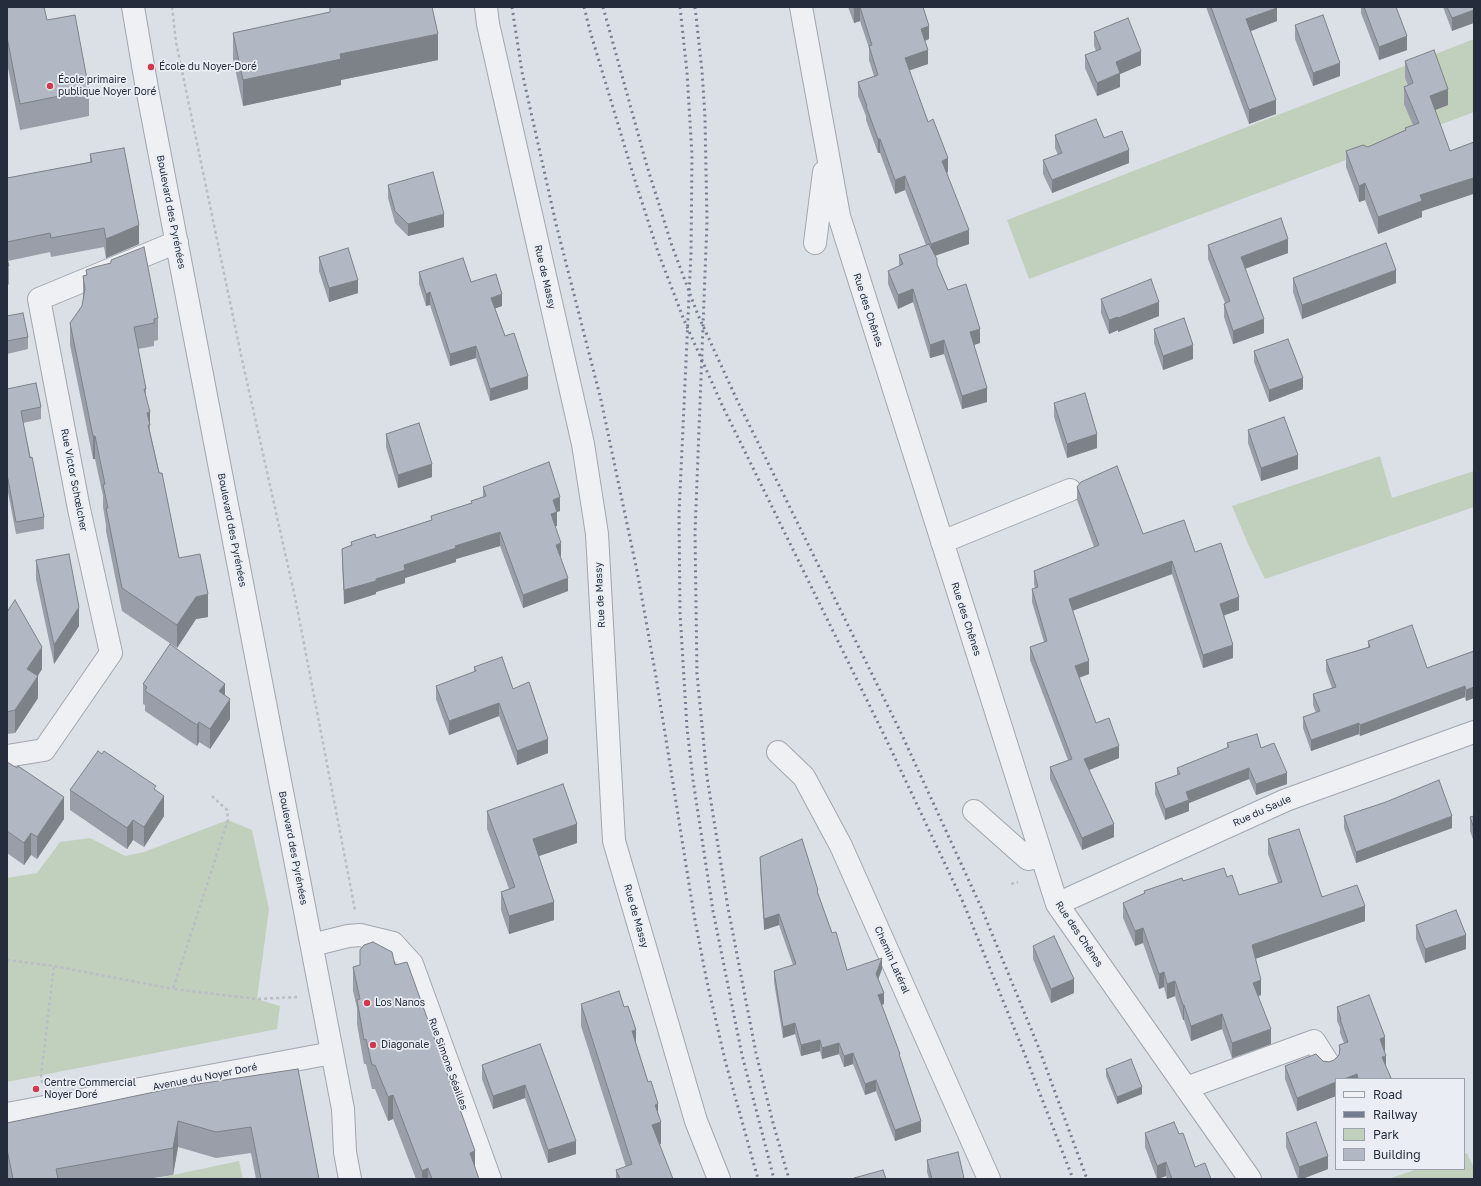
<!DOCTYPE html>
<meta charset="utf-8">
<style>
body{margin:0}
#map{position:relative;width:1481px;height:1186px;overflow:hidden;background:#dbdfe6;font-family:"Golos Text",sans-serif}
canvas{display:block}
.frame{position:absolute;inset:0;border:8px solid #252d3c;pointer-events:none}
.legend{position:absolute;left:1335px;top:1078px;width:130px;height:92px;box-sizing:border-box;background:#eaeef4;border:1px solid #9ba1aa;margin:0;padding:5px 7px;list-style:none;font-size:12px;color:#252d3c}
.legend li{display:flex;align-items:center;gap:8px;height:20px}
.legend b{width:20px;border:1px solid #9ba1aa}
</style>
<div id="map">
<canvas width="1481" height="1186"></canvas>
<div class="frame"></div>
<ul class="legend">
<li><b style="height:5px;background:#eef0f4"></b>Road</li>
<li><b style="height:5px;background:#747e90"></b>Railway</li>
<li><b style="height:11px;background:#c1d0bc"></b>Park</li>
<li><b style="height:11px;background:#b2b8c3"></b>Building</li>
</ul>
</div>
<script>
const ctx = document.querySelector('canvas').getContext('2d');
ctx.lineJoin = 'round';
function fillPath(path, color) { ctx.fillStyle = color; ctx.fill(path, 'evenodd'); }
const toPath = rows => new Path2D(rows.map(r => 'M' + r).join(''));
function trace(path, color, width, dash) { ctx.strokeStyle = color; ctx.lineWidth = width; ctx.lineCap = dash ? 'butt' : 'round'; ctx.setLineDash(dash || []); ctx.stroke(path); }
function drawText(font, color, halo, rows, align = 'center') {
  ctx.font = font + ' "Golos Text",sans-serif'; ctx.lineWidth = 3.5; ctx.setLineDash([]); ctx.textBaseline = 'middle'; ctx.strokeStyle = halo; ctx.fillStyle = color; for (const [text, x, y, turn = 0] of rows) {
    ctx.save(); ctx.translate(x, y); ctx.rotate((+turn || 0) * Math.PI / 180); ctx.textAlign = isNaN(turn) ? turn : align; if (halo) ctx.strokeText(text, 0, 0); ctx.fillText(text, 0, 0); ctx.restore();
  }
}
fillPath(toPath([
 [1474,39,1474,112,1029,279,1007,220],
 [1380,456,1392,498,1474,471,1474,507,1265,579,1248,544,1232,506],
 [228,820,252,830,269,909,257,999,280,1006,277,1029,7,1082,7,878,37,873,60,842,90,838,125,856,144,852],
 [1467,1153,1474,1168,1474,1179,1388,1179,1418,1169,1464,1169,1464,1154],
 [239,1161,243,1179,154,1179]
]), '#c1d0bc');
const minor = toPath([
 [133,7,146,83,343,1109,345,1152,350,1179],
 [486,7,488,24,583,444,597,534,614,841,696,1121,719,1179],
 [801,7,839,216,1057,904,1250,1179],
 [815,243,824,172],
 [942,542,1070,490],
 [778,752,804,777,841,846,989,1179],
 [7,756,44,750,111,653,79,509,39,299,177,242],
 [974,811,1028,859,1041,856],
 [1057,904,1286,800,1474,732],
 [312,945,348,936,360,935,393,943,412,964,490,1179],
 [1186,1088,1314,1041,1328,1063],
 [7,1114,332,1053]
]);
trace(minor, '#a1a6b0', 24);
trace(toPath([
 [172,7,176,42,241,355,296,602,355,910],
 [212,796,227,810,228,820,173,989,257,999,297,997],
 [1011,884,1018,882],
 [7,960,54,966,173,989],
 [42,1083,41,1075,54,966]
]), '#babdc4', 2.5, [3, 3]);
trace(minor, '#eef0f4', 22);
trace(toPath([
 [512,7,522,72,556,224,601,400,638,576,656,677,694,915,707,982,725,1060,758,1179],
 [584,7,590,31,632,171,658,252,684,320,723,407,886,739,963,902,1023,1050,1073,1179],
 [603,7,647,166,672,246,698,315,737,400,902,735,981,907,1038,1046,1087,1179],
 [680,7,687,72,692,155,691,253,679,514,680,613,687,728,693,780,713,911,742,1055,774,1179],
 [695,7,702,71,705,117,707,222,695,533,697,674,707,777,728,908,756,1053,773,1123,789,1179]
]), '#747e90', 3, [2, 4]);
fillPath(toPath([
 [7,7,47,20,89,90,89,116,20,130,7,63],
 [330,7,438,60,341,80,341,85,243,106,233,59,233,33,330,12],
 [848,7,923,7,929,39,925,41,928,64,909,70,928,122,948,172,947,173,969,244,935,256,937,266,948,290,980,343,974,345,987,402,962,409,944,354,930,358,913,302,898,309,888,284,888,271,899,266,899,255,926,245,905,190,895,194,880,153,878,153,866,120,866,116,858,96,858,82,874,76,869,60,869,48,860,21,854,23],
 [1206,7,1277,7,1277,21,1250,31,1276,114,1249,124],
 [1361,7,1396,7,1407,50,1379,60,1361,13],
 [1443,7,1474,7,1452,31],
 [1295,25,1340,76,1313,86,1295,39],
 [1094,32,1141,65,1120,74,1120,87,1097,96,1085,68,1085,55,1096,51,1094,46],
 [1405,61,1448,105,1435,110,1450,151,1474,142,1474,196,1473,194,1422,211,1422,217,1378,234,1365,200,1359,202,1346,167,1346,151,1368,147,1405,130,1405,128,1413,125,1404,104,1404,87,1408,85,1405,78],
 [1055,135,1104,138,1129,163,1052,193,1043,174,1043,160,1058,155,1055,148],
 [90,154,139,244,106,258,104,247,51,257,50,252,8,261,9,266,9,285,7,283,7,178,90,162],
 [388,185,444,227,408,236,395,223,388,198],
 [1208,245,1288,253,1245,269,1264,333,1233,344,1224,317,1224,304,1225,303,1208,259],
 [319,257,358,293,329,302,319,271],
 [111,260,158,318,158,340,154,341,154,346,138,349,146,389,146,396,150,412,150,431,179,558,208,617,196,619,177,648,122,611,106,531,106,525,103,507,103,496,95,459,93,459,70,345,70,323,82,306,83,300,83,276,86,275,86,270,111,263],
 [419,272,471,282,502,306,495,308,505,336,528,389,490,401,476,358,450,366,430,305,426,306,419,284],
 [1293,278,1396,283,1302,319,1293,292],
 [1101,299,1159,316,1118,332,1118,330,1109,334,1101,313],
 [7,316,28,337,28,349,7,354],
 [1154,329,1193,359,1163,370,1154,343],
 [1254,351,1303,389,1269,402,1254,362],
 [7,389,41,407,41,419,23,423,44,517,44,529,16,534,7,487],
 [1054,403,1097,448,1067,458,1054,417],
 [1248,430,1298,469,1261,481,1248,443],
 [386,434,432,477,398,488,386,447],
 [483,487,560,511,557,512,557,526,555,526,561,556,560,556,568,591,523,608,500,546,456,559,456,562,405,578,405,583,376,592,376,594,344,604,342,562,342,549,351,545,351,542,376,538,431,520,431,516,471,503,471,501,483,497],
 [1077,487,1143,534,1195,552,1239,610,1224,615,1233,658,1203,668,1172,574,1072,611,1089,674,1079,678,1096,723,1119,758,1089,770,1114,837,1082,850,1050,779,1050,767,1068,760,1030,660,1030,647,1044,642,1032,602,1032,589,1035,588,1034,584,1034,571,1094,547,1077,500],
 [36,560,79,626,54,664,36,579],
 [7,612,42,669,38,676,38,698,15,733,7,734],
 [1368,641,1427,668,1474,651,1474,698,1466,701,1465,697,1360,736,1359,734,1311,751,1303,728,1303,717,1316,713,1313,705,1313,694,1332,688,1326,671,1326,660,1368,647],
 [474,667,513,689,548,753,517,765,499,716,449,735,436,699,436,686,474,672],
 [143,684,225,695,230,719,210,749,199,742,197,746,145,711,145,705,143,704],
 [1227,743,1261,748,1287,784,1256,795,1249,779,1189,803,1189,811,1165,820,1155,794,1155,783,1177,775,1177,768,1227,748],
 [7,762,64,819,37,859,31,855,24,865,7,853],
 [70,790,156,791,164,816,144,847,133,840,127,849,70,810],
 [1386,802,1452,828,1356,863,1344,828,1344,816],
 [487,811,577,843,539,856,554,920,509,934,501,910,501,892,509,889,487,829],
 [1474,816,1474,842,1470,831,1470,817],
 [1268,839,1322,897,1365,921,1255,959,1261,995,1258,996,1271,1044,1232,1058,1222,1029,1191,1041,1184,1020,1183,1020,1175,996,1167,999,1164,987,1159,989,1143,943,1135,946,1123,918,1123,903,1144,894,1144,891,1183,881,1227,877,1239,895,1278,883,1268,854],
 [760,857,818,895,832,933,847,970,882,969,878,979,884,1004,881,1005,900,1058,921,1132,895,1141,876,1091,865,1095,853,1064,844,1067,839,1054,822,1059,820,1051,801,1056,795,1034,783,1038,774,982,774,971,793,965,779,925,764,930,760,868],
 [1416,925,1466,949,1425,963,1416,939],
 [1033,946,1074,993,1051,1003,1033,959],
 [360,950,395,965,479,1179,416,1179,393,1119,388,1121,375,1089,372,1089,366,1064,364,1064,357,1024,357,1008,353,991,353,967,360,966],
 [581,1004,636,1043,658,1116,661,1144,659,1144,673,1179,616,1179,616,1170,626,1167,581,1026],
 [1337,1007,1385,1051,1384,1051,1386,1067,1391,1079,1336,1079,1336,1096,1297,1111,1285,1079,1285,1066,1323,1061,1329,1062,1334,1060,1339,1055,1339,1045,1344,1043,1340,1033,1340,1028,1337,1021],
 [540,1044,576,1154,548,1163,525,1098,493,1109,482,1079,482,1065],
 [298,1069,319,1179,256,1179,251,1153,216,1158,178,1147,173,1175,147,1179,8,1179,7,1175,7,1123],
 [1106,1069,1142,1094,1117,1104,1106,1076],
 [1145,1133,1179,1134,1195,1167,1211,1179,1167,1179,1166,1176,1157,1179,1145,1147],
 [1286,1133,1328,1169,1302,1179,1298,1179,1286,1147],
 [927,1160,964,1179,929,1179,927,1172]
]), '#999ea8');
fillPath(toPath([
 [860,7,860,21,854,23,854,9],
 [1277,8,1277,21,1246,33,1246,19],
 [1474,10,1474,23,1452,31,1452,18],
 [929,26,929,39,921,42,921,29],
 [438,34,438,60,341,80,341,85,243,106,243,80,340,54],
 [1407,36,1407,50,1379,60,1379,47],
 [928,50,928,64,905,72,905,58],
 [1141,51,1141,65,1120,74,1120,87,1097,96,1097,83,1116,62],
 [1340,63,1340,76,1313,86,1313,73],
 [1448,89,1448,105,1430,112,1430,96],
 [1276,100,1276,114,1249,124,1249,110],
 [878,139,880,139,880,153,878,153],
 [1129,150,1129,163,1052,193,1052,180],
 [948,158,948,172,942,175,942,161],
 [905,176,905,190,895,194,895,180],
 [1473,178,1473,194,1422,211,1422,217,1378,234,1378,217,1420,195],
 [1365,183,1365,200,1359,202,1359,186],
 [444,214,444,227,408,236,408,224],
 [139,225,139,244,106,258,106,239],
 [969,230,969,244,931,257,931,244],
 [1288,239,1288,253,1241,270,1241,257],
 [1396,270,1396,283,1302,319,1302,305],
 [358,280,358,293,329,302,329,288],
 [913,289,913,302,898,309,898,295],
 [430,292,430,305,426,306,426,294],
 [502,294,502,306,491,310,491,298],
 [1159,302,1159,316,1118,332,1118,318],
 [1118,317,1118,330,1109,334,1109,320],
 [1264,319,1264,333,1233,344,1233,331],
 [980,329,980,343,970,346,970,332],
 [944,340,944,354,930,358,930,345],
 [1193,345,1193,359,1163,370,1163,356],
 [476,346,476,358,450,366,450,354],
 [528,376,528,389,490,401,490,389],
 [1303,378,1303,389,1269,402,1269,390],
 [987,388,987,402,962,409,962,396],
 [150,412,150,425,147,413],
 [1097,434,1097,448,1067,458,1067,444],
 [93,436,95,436,95,459,93,459],
 [1298,455,1298,469,1261,481,1261,468],
 [432,464,432,477,398,488,398,475],
 [560,497,560,511,553,513,553,500],
 [557,512,557,526,551,527,551,514],
 [500,532,500,546,456,559,456,562,405,578,405,583,376,592,376,594,344,604,344,590,376,579,404,565,455,546],
 [561,543,561,556,556,558,556,545],
 [1172,561,1172,574,1069,612,1069,599],
 [568,578,568,591,523,608,523,595],
 [208,594,208,617,196,619,177,648,177,625,196,597],
 [1239,597,1239,610,1220,617,1220,604],
 [79,607,79,626,54,664,54,645],
 [1233,645,1233,658,1203,668,1203,655],
 [42,647,42,669,27,691,27,669],
 [1089,661,1089,674,1075,679,1075,666],
 [38,676,38,698,15,733,15,710],
 [225,684,225,704,219,691],
 [1465,686,1465,697,1360,736,1360,725],
 [1474,687,1474,698,1466,701,1466,690],
 [230,699,230,719,210,749,210,729],
 [499,703,499,716,449,735,449,721],
 [199,722,199,742,197,746,197,725],
 [1359,723,1359,734,1311,751,1311,740],
 [548,739,548,753,517,765,517,751],
 [1119,746,1119,758,1084,772,1084,759],
 [1249,768,1249,779,1189,803,1189,811,1165,820,1165,809,1186,792],
 [1287,773,1287,784,1256,795,1256,784],
 [164,796,164,816,144,847,144,827],
 [64,797,64,819,37,859,37,837],
 [1452,816,1452,828,1356,863,1356,852],
 [133,820,133,840,127,849,127,828],
 [577,824,577,843,533,858,533,839],
 [1114,824,1114,837,1082,850,1082,838],
 [31,833,31,855,24,865,24,843],
 [554,902,554,920,509,934,509,916],
 [1365,906,1365,921,1252,960,1252,945],
 [779,914,779,925,764,930,764,919],
 [1143,928,1143,943,1135,946,1135,931],
 [1466,935,1466,949,1425,963,1425,949],
 [882,958,882,969,876,985,876,974],
 [1164,972,1164,987,1159,989,1159,974],
 [1074,979,1074,993,1051,1003,1051,989],
 [1261,980,1261,995,1253,998,1253,983],
 [1175,981,1175,996,1167,999,1167,984],
 [884,993,884,1004,878,1006,878,995],
 [1183,1005,1184,1005,1184,1020,1183,1020],
 [1222,1014,1222,1029,1191,1041,1191,1026],
 [795,1023,795,1034,783,1038,783,1027],
 [1271,1029,1271,1044,1232,1058,1232,1043],
 [636,1030,636,1051,632,1031],
 [1385,1037,1385,1051,1380,1053,1380,1039],
 [820,1040,820,1051,801,1056,801,1045],
 [839,1043,839,1054,822,1059,822,1048],
 [853,1053,853,1064,844,1067,844,1056],
 [1386,1056,1386,1069,1382,1057],
 [1357,1074,1357,1079,1344,1079],
 [876,1080,876,1091,865,1095,865,1084],
 [1336,1082,1336,1096,1297,1111,1297,1098],
 [525,1085,525,1098,493,1109,493,1096],
 [1142,1087,1142,1094,1117,1104,1117,1097],
 [393,1095,393,1119,388,1121,388,1097],
 [658,1104,658,1123,661,1122,661,1144,652,1147,652,1125,655,1105],
 [178,1121,178,1147,173,1175,173,1148],
 [921,1121,921,1132,895,1141,895,1130],
 [576,1141,576,1154,548,1163,548,1150],
 [475,1151,475,1175,470,1153],
 [1328,1156,1328,1169,1302,1179,1299,1179,1299,1167],
 [1166,1162,1166,1176,1157,1179,1157,1166],
 [428,1168,428,1179,422,1179,422,1171]
]), '#7d8188');
const building = toPath([
 [7,7,44,7,47,20,75,15,89,90,20,104,7,37,7,7],
 [330,7,432,7,438,34,340,54,341,59,243,80,233,33,330,12,330,7],
 [853,7,860,7,854,9,853,7],
 [860,7,923,7,929,26,921,29,928,50,905,58,928,122,933,119,948,158,942,161,969,230,931,244,905,176,895,180,880,139,878,139,866,106,867,106,858,82,878,75,869,46,872,45,860,7],
 [1211,7,1277,7,1277,8,1246,19,1276,100,1249,110,1211,7],
 [1364,7,1396,7,1407,36,1379,47,1364,7],
 [1447,7,1474,7,1474,10,1452,18,1447,7],
 [1323,15,1340,63,1313,73,1295,25,1323,15],
 [1128,18,1141,51,1116,62,1120,73,1097,83,1085,55,1101,49,1094,32,1128,18],
 [1434,50,1448,89,1430,96,1450,151,1474,142,1474,180,1473,178,1420,195,1422,201,1378,217,1365,183,1359,186,1346,151,1363,145,1368,147,1406,130,1405,128,1419,123,1404,87,1413,83,1405,61,1434,50],
 [1096,119,1104,138,1122,131,1129,150,1052,180,1043,160,1062,153,1055,135,1096,119],
 [124,148,139,225,106,239,104,228,51,238,50,233,7,242,7,178,92,162,90,154,124,148],
 [433,172,444,214,408,224,395,211,388,185,433,172],
 [1281,218,1288,239,1241,257,1264,319,1233,331,1224,304,1230,301,1208,245,1281,218],
 [1386,243,1396,270,1302,305,1293,278,1386,243],
 [929,244,937,259,937,264,948,290,966,284,980,329,970,332,987,388,962,396,944,340,930,345,913,289,898,295,888,271,903,264,899,255,929,244],
 [144,247,158,318,154,319,154,323,134,327,146,389,144,389,150,412,147,413,150,425,148,425,159,473,162,473,179,558,200,554,208,594,196,597,177,625,122,588,106,508,108,508,103,485,105,484,95,436,93,436,70,323,82,306,85,289,83,276,87,275,86,270,95,267,111,263,111,260,144,247],
 [348,248,358,280,329,288,319,257,348,248],
 [7,258,9,266,7,264,7,258],
 [463,258,471,282,496,274,502,294,491,298,505,336,514,333,528,376,490,389,476,346,450,354,430,292,426,294,419,272,463,258],
 [1151,279,1159,302,1118,318,1118,317,1109,320,1101,299,1151,279],
 [23,313,28,337,7,341,7,316,23,313],
 [1184,318,1193,345,1163,356,1154,329,1184,318],
 [1288,339,1303,378,1269,390,1254,351,1288,339],
 [36,383,41,407,21,411,30,458,32,457,44,517,16,522,7,474,7,389,36,383],
 [1085,393,1097,434,1067,444,1054,403,1085,393],
 [1284,417,1298,455,1261,468,1248,430,1284,417],
 [419,423,432,464,398,475,386,434,419,423],
 [549,462,560,497,553,500,557,512,551,514,561,543,556,545,568,578,523,595,500,532,455,546,456,548,404,565,405,570,376,579,376,581,344,590,342,549,352,545,351,542,375,534,376,538,432,520,431,516,472,503,471,501,486,496,483,487,549,462],
 [1117,466,1143,534,1184,520,1195,552,1221,543,1239,597,1220,604,1233,645,1203,655,1172,561,1069,599,1089,661,1075,666,1096,723,1109,718,1119,746,1084,759,1114,824,1082,838,1050,767,1072,759,1030,647,1047,641,1032,589,1038,587,1034,571,1099,545,1077,487,1081,482,1117,466],
 [69,554,79,607,54,645,36,560,69,554],
 [15,600,42,647,27,669,38,676,15,710,7,712,7,612,15,600],
 [1412,625,1427,668,1474,651,1474,687,1466,690,1465,686,1360,725,1359,723,1311,740,1303,717,1320,711,1313,694,1336,687,1326,660,1370,647,1368,641,1412,625],
 [170,644,225,684,219,691,230,699,210,729,199,722,197,725,145,691,147,687,143,684,170,644],
 [502,657,513,689,529,682,548,739,517,751,499,703,449,721,436,686,476,671,474,667,502,657],
 [1257,734,1261,748,1274,743,1287,773,1256,784,1249,768,1186,792,1189,800,1165,809,1155,783,1180,774,1177,768,1229,747,1227,743,1257,734],
 [98,751,102,754,104,751,156,786,154,789,164,796,144,827,133,820,127,828,70,790,98,751],
 [7,762,17,768,18,766,64,797,37,837,31,833,24,843,7,831,7,762],
 [1439,780,1452,816,1356,852,1344,816,1386,802,1439,780],
 [563,784,577,824,533,839,554,902,509,916,501,892,515,887,487,811,563,784],
 [1474,816,1474,828,1470,817,1474,816],
 [1299,829,1322,897,1357,885,1365,906,1252,945,1261,980,1253,983,1271,1029,1232,1043,1222,1014,1191,1026,1184,1005,1183,1005,1175,981,1167,984,1164,972,1159,974,1143,928,1135,931,1123,903,1145,893,1144,891,1182,878,1183,881,1224,868,1227,877,1232,875,1239,895,1282,882,1268,839,1299,829],
 [802,839,818,890,817,891,832,933,836,932,847,970,882,958,876,974,884,993,878,995,900,1054,899,1054,921,1121,895,1130,876,1080,865,1084,853,1053,844,1056,839,1043,822,1048,820,1040,801,1045,795,1023,783,1027,774,971,796,964,779,914,764,919,760,857,802,839],
 [1456,910,1466,935,1425,949,1416,925,1456,910],
 [1054,936,1074,979,1051,989,1033,946,1054,936],
 [373,942,392,952,395,965,407,962,475,1151,470,1153,479,1179,432,1179,428,1168,422,1171,393,1095,388,1097,375,1065,372,1065,366,1039,364,1040,357,1000,360,999,353,967,360,965,360,950,364,945,373,942],
 [619,991,624,1007,628,1006,636,1030,632,1031,648,1082,651,1081,658,1104,655,1105,661,1122,652,1125,673,1179,620,1179,616,1170,632,1164,581,1004,619,991],
 [1369,995,1385,1037,1380,1039,1386,1056,1382,1057,1391,1078,1387,1079,1358,1079,1357,1074,1344,1079,1336,1079,1336,1082,1297,1098,1285,1066,1316,1054,1323,1061,1329,1062,1334,1060,1339,1055,1340,1049,1339,1045,1348,1042,1340,1019,1341,1019,1337,1007,1369,995],
 [540,1044,576,1141,548,1150,525,1085,493,1096,482,1065,540,1044],
 [1131,1059,1142,1087,1117,1097,1106,1069,1131,1059],
 [298,1069,319,1179,261,1179,251,1127,216,1132,178,1121,173,1148,56,1169,58,1179,13,1179,7,1149,7,1123,178,1087,298,1069],
 [1174,1122,1179,1134,1183,1133,1195,1167,1205,1163,1211,1179,1172,1179,1166,1162,1157,1166,1145,1133,1174,1122],
 [1316,1122,1328,1156,1299,1167,1286,1133,1316,1122],
 [958,1152,964,1178,962,1179,932,1179,927,1160,958,1152],
 [883,1170,886,1179,854,1179,854,1178,883,1170]
]);
fillPath(building, '#b2b8c3');
trace(building, '#7d8188', 1);
for (const [x, y, r, color] of [
 [151,67,4,"#d2394f"],
 [50,86,4,"#d2394f"],
 [367,1003,4,"#d2394f"],
 [373,1045,4,"#d2394f"],
 [36,1089,4,"#d2394f"]
]) { const dot = new Path2D(); dot.arc(x, y, r, 0, 2 * Math.PI); ctx.fillStyle = color; ctx.fill(dot); trace(dot, '#eaeef4', 1.5); }
drawText('10px', '#252d3c', '#eaeef4', [
 ["École du Noyer-Doré",159,67],
 ["École primaire",58,80],
 ["publique Noyer Doré",58,92],
 ["Los Nanos",375,1003],
 ["Diagonale",381,1045],
 ["Centre Commercial",44,1083],
 ["Noyer Doré",44,1095]
], 'left');
drawText('10px', '#252d3c', '#eaeef4', [
 ["Boulevard des Pyrénées",171,212,79],
 ["Rue de Massy",545,277,77],
 ["Rue des Chênes",868,310,72],
 ["Rue Victor Schœlcher",74,480,79],
 ["Boulevard des Pyrénées",232,530,79],
 ["Rue de Massy",600,595,-93],
 ["Rue des Chênes",966,619,72],
 ["Rue du Saule",1262,811,-24],
 ["Boulevard des Pyrénées",293,848,79],
 ["Rue de Massy",636,916,74],
 ["Rue des Chênes",1079,934,56],
 ["Chemin Latéral",892,960,66],
 ["Rue Simone Séailles",448,1064,70],
 ["Avenue du Noyer Doré",205,1077,-11]
]);
</script>
